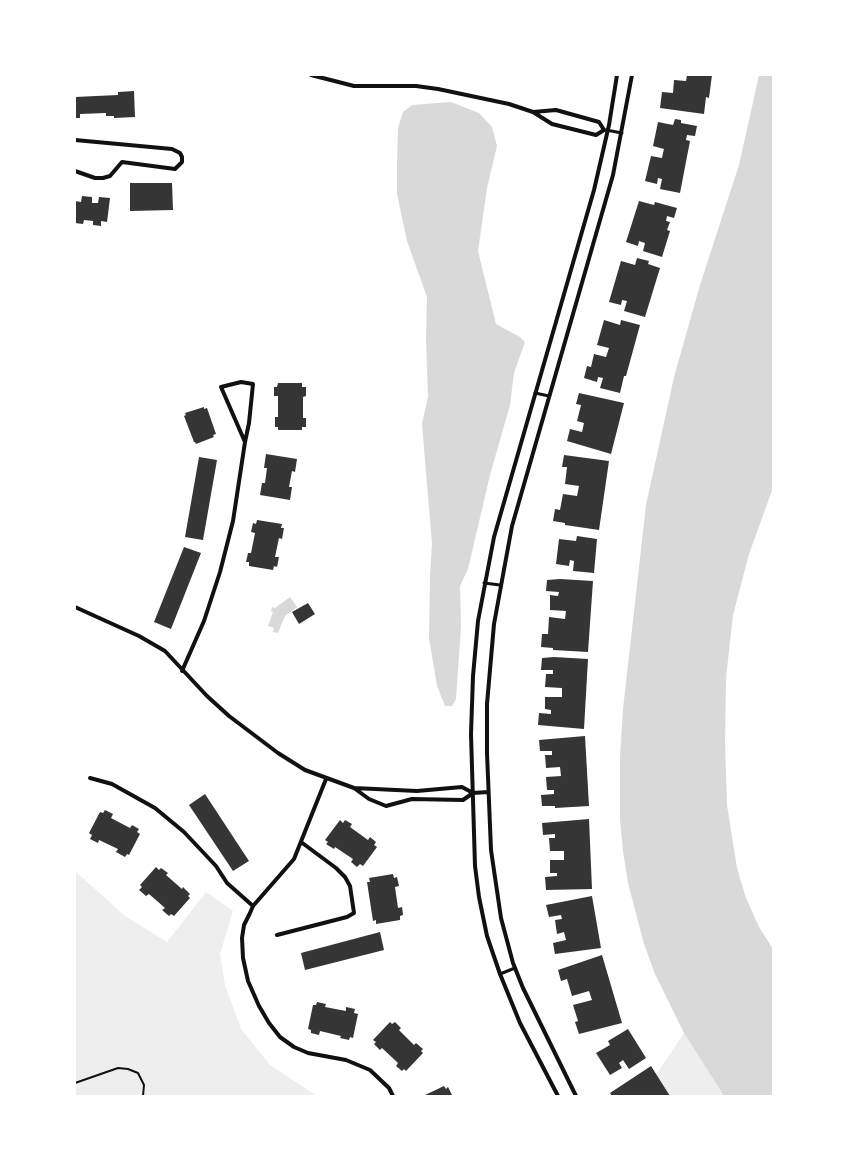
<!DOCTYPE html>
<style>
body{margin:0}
#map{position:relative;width:848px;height:1171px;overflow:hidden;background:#fff;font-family:"Open Sans",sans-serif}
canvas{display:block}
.frame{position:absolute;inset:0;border:76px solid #fff;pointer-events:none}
</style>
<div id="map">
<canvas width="848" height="1171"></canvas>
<div class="frame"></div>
</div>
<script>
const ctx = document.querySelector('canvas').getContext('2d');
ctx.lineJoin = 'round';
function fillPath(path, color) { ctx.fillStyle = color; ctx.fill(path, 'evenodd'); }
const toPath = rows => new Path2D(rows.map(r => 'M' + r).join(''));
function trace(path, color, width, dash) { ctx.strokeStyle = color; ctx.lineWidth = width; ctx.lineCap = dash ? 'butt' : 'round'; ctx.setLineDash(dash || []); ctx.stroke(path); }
fillPath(toPath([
 [75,871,125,916,167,942,206,892,233,911,220,954,225,985,241,1029,270,1065,317,1096,75,1096],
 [684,1033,724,1096,642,1096]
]), '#eee');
fillPath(toPath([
 [759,75,773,75,773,488,749,554,733,615,726,678,725,742,727,805,737,868,746,898,759,927,773,949,773,1096,724,1096,684,1033,655,974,644,944,628,883,623,851,620,820,620,757,623,709,646,505,674,377,700,285,739,165],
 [451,102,479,113,492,127,497,146,487,188,478,251,496,324,520,337,525,342,514,373,510,405,490,475,468,569,460,586,461,627,456,699,452,706,445,706,437,686,429,638,430,575,432,544,422,424,428,397,426,339,427,297,407,241,397,194,397,164,398,128,403,112,412,105],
 [290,597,297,607,285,616,278,633,273,632,274,628,268,626,273,612,271,611,272,607,275,608]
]), '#d9d9d9');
fillPath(toPath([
 [687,75,712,75,709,98,706,97,704,114,660,108,662,92,673,93,674,80,686,81],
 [134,91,135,117,114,118,114,116,106,116,106,113,80,114,80,118,75,118,75,97,118,95,118,92],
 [675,119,681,120,681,123,697,126,695,136,687,135,686,140,690,141,680,193,660,189,662,179,658,178,657,184,645,181,651,156,662,158,663,153,664,149,653,146,658,122,673,125],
 [130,183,172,183,173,210,130,211],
 [82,196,92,197,92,203,98,203,99,197,110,198,107,222,101,221,101,226,93,225,93,221,84,220,83,224,75,223,75,201,81,202],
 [639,201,654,205,655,202,677,208,674,218,667,216,666,221,670,222,667,230,670,231,662,257,643,251,645,243,639,241,638,246,626,242],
 [637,258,649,261,648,264,660,268,645,317,624,311,627,301,622,300,621,305,609,302,621,261,635,265],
 [604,320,620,325,621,320,640,325,626,376,624,376,620,393,600,388,603,378,598,377,597,382,584,378,587,366,591,367,594,354,606,357,609,348,597,345],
 [278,383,302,383,302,387,306,387,306,396,303,397,303,418,306,418,306,427,302,427,302,430,278,430,278,427,275,427,275,417,278,417,278,396,274,396,274,387,277,387],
 [579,393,624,403,611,454,567,441,570,429,582,432,584,423,577,421,581,405,576,404],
 [204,407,204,409,207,408,216,434,213,435,214,437,196,444,195,442,194,442,184,416,186,415,185,413],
 [266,454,297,459,295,472,292,471,289,487,292,487,290,500,260,495,262,483,265,483,267,468,264,468],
 [564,455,609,461,599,530,565,525,565,523,553,521,555,509,560,510,563,494,577,496,579,486,565,484,567,467,562,467],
 [199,457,217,460,203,540,185,537],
 [257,520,282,524,281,528,284,528,282,539,279,538,275,557,279,557,277,567,274,566,273,570,249,566,249,562,246,562,248,553,251,553,255,533,251,532,253,523,256,524],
 [577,536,597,539,594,573,573,571,574,561,570,560,569,566,556,564,559,539,576,541],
 [184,547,201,553,171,629,154,622],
 [560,579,593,581,588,652,553,650,553,648,541,647,542,634,548,634,549,617,565,619,566,611,550,610,550,595,558,596,559,592,546,591,547,580],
 [308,603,315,614,299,624,292,612],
 [554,657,588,659,584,729,538,725,539,713,551,714,551,710,545,709,545,697,562,697,562,688,545,687,546,674,553,674,553,670,541,670,542,658],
 [585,736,589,806,555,808,555,806,542,806,541,795,554,794,554,790,547,790,546,777,561,776,560,767,546,768,545,755,552,755,552,751,540,751,539,740],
 [205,794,249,861,233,871,189,805],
 [105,810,113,814,111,818,130,828,132,825,139,829,137,832,140,834,129,855,127,854,125,857,116,852,118,849,99,840,98,843,90,839,92,835,89,833,100,812,103,813],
 [589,819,592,889,546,890,545,877,557,876,557,873,550,873,550,860,564,860,564,851,550,851,549,838,555,838,555,834,543,835,542,823],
 [340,820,343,823,345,820,352,824,350,827,368,840,370,837,376,842,374,845,377,847,363,866,360,864,357,867,351,862,353,859,335,847,334,849,326,844,328,842,325,840],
 [156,867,159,870,161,868,168,873,166,875,182,889,183,887,190,894,188,896,190,898,174,916,171,914,169,916,162,910,165,908,149,894,146,896,139,890,142,887,140,885],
 [393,874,394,878,397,877,399,886,395,887,398,908,402,907,403,915,400,916,400,920,376,924,376,920,373,921,367,882,370,882,369,878],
 [592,896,601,948,555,954,553,943,566,940,564,932,557,934,555,920,562,919,561,915,549,917,546,905],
 [380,932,384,950,305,970,301,953],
 [602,955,622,1023,579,1034,575,1022,578,1021,573,1005,592,1000,589,991,572,996,567,979,561,981,558,970],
 [317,1002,326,1004,325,1007,346,1011,346,1007,355,1009,354,1013,358,1014,353,1038,350,1037,349,1040,340,1038,341,1036,320,1031,319,1035,311,1033,311,1030,308,1029,313,1005,316,1005],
 [390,1022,392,1024,395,1022,401,1028,399,1030,414,1045,416,1043,423,1049,421,1051,423,1053,406,1071,404,1069,402,1071,396,1066,398,1063,382,1048,380,1050,374,1044,376,1042,373,1040],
 [628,1029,646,1058,629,1069,623,1060,619,1063,622,1068,610,1075,596,1053,610,1045,608,1041],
 [651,1066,670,1096,612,1096,610,1093],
 [444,1086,446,1089,448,1087,452,1095,423,1096]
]), '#353535');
trace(toPath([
 [75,1083,118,1068,128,1069,138,1073,144,1085,143,1096]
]), '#111', 2);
trace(toPath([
 [606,130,622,133],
 [535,393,549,396],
 [484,583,500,585],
 [500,974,515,968]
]), '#111', 3);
trace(toPath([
 [311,75,354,86,416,86,438,89,509,104,533,112,552,124,596,135,604,130,599,122,556,110,533,112],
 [75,140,172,149,180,153,182,157,182,162,175,169,122,162,110,176,103,178,95,178,75,171],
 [75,607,139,636,165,651,207,696,229,716,278,753,305,770,354,788,417,791,462,787,473,793,488,792],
 [182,671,204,621,220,572,233,521,245,442,249,423,253,384,241,382,221,387,245,442],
 [90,778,112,784,155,808,184,832,216,866,227,883,253,906],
 [326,779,294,859,253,906,250,913,244,925,242,938,243,958,248,981,259,1006,269,1023,280,1037,294,1047,308,1053,346,1060,370,1070,389,1088,393,1096],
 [354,788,369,799,386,806,412,799,463,800,473,793],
 [277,935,347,917,354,913,350,886,345,877,336,868,301,842],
 [558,1096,520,1023,500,974,487,936,479,897,475,866,471,734,473,676,478,621,494,537,594,190,609,125,617,75],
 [576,1096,523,988,513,963,501,918,491,850,487,753,487,704,494,624,512,526,613,175,632,75]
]), '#111', 4);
</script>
